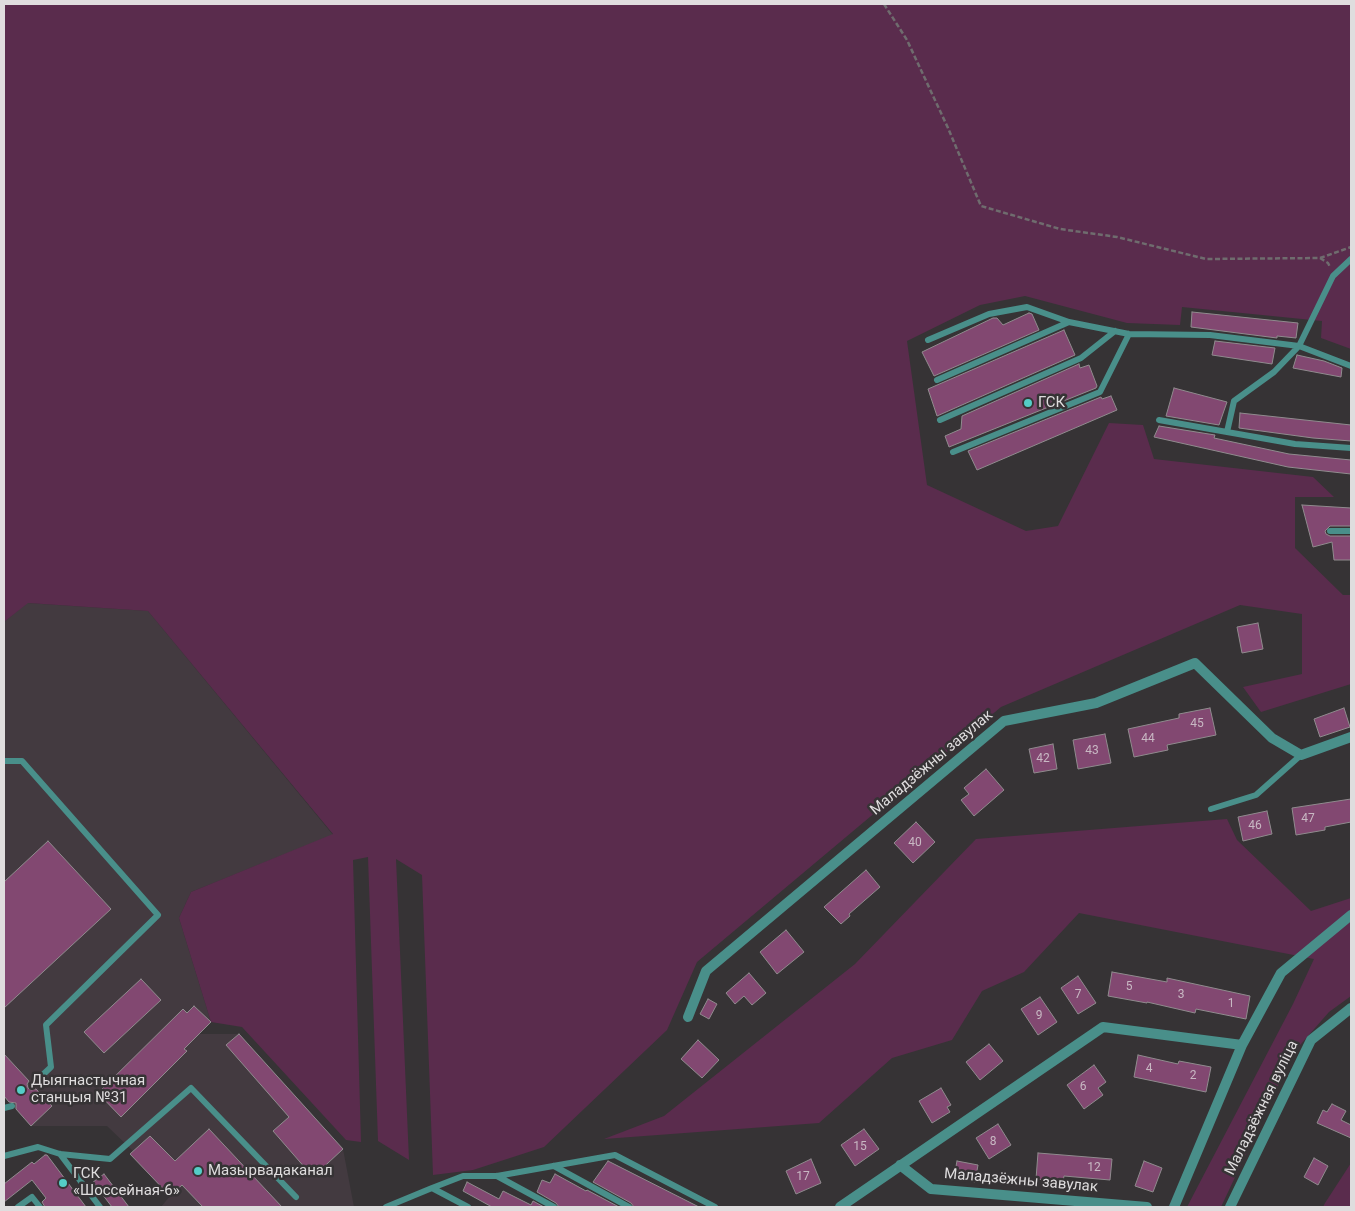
<!DOCTYPE html>
<meta charset="utf-8">
<style>
body{margin:0}
#map{position:relative;width:1355px;height:1211px;overflow:hidden;background:#363335;font-family:Roboto,sans-serif}
canvas{display:block}
.frame{position:absolute;inset:0;border:5px solid #dfddde;pointer-events:none}
</style>
<div id="map">
<canvas width="1355" height="1211"></canvas>
<div class="frame"></div>
</div>
<script>
const ctx = document.querySelector('canvas').getContext('2d');
ctx.lineJoin = 'round';
function fillPath(path, color) { ctx.fillStyle = color; ctx.fill(path, 'evenodd'); }
const toPath = rows => new Path2D(rows.map(r => 'M' + r).join(''));
function trace(path, color, width, dash) { ctx.strokeStyle = color; ctx.lineWidth = width; ctx.lineCap = dash ? 'butt' : 'round'; ctx.setLineDash(dash || []); ctx.stroke(path); }
function drawText(font, color, halo, rows, align = 'center') {
  ctx.font = font + ' Roboto,sans-serif'; ctx.lineWidth = 5; ctx.setLineDash([]); ctx.textBaseline = 'middle'; ctx.strokeStyle = halo; ctx.fillStyle = color; for (const [text, x, y, turn = 0] of rows) {
    ctx.save(); ctx.translate(x, y); ctx.rotate((+turn || 0) * Math.PI / 180); ctx.textAlign = isNaN(turn) ? turn : align; if (halo) ctx.strokeText(text, 0, 0); ctx.fillText(text, 0, 0); ctx.restore();
  }
}
fillPath(toPath([
 [27,603,148,611,333,835,191,892,179,918,211,1022,199,1034,239,1034,343,1149,354,1207,161,1207,170,1196,130,1154,133,1151,107,1126,31,1126,4,1096,4,622]
]), '#433a40');
fillPath(toPath([
 [4,4,1351,4,1351,349,1321,338,1322,321,1182,307,1180,325,1127,323,1025,296,980,305,907,341,927,485,1026,531,1058,526,1109,423,1143,425,1154,459,1313,477,1334,497,1295,497,1295,548,1343,595,1351,595,1351,684,1261,712,1243,687,1302,674,1302,614,1240,605,1001,707,697,962,667,1030,544,1147,473,1170,433,1175,422,875,396,859,409,1160,378,1141,368,857,353,860,361,1142,346,1140,242,1027,211,1022,179,918,191,892,333,834,148,611,28,603,4,622],
 [1227,819,1237,840,1311,911,1351,898,1351,996,1329,1012,1294,1052,1221,1207,1187,1207,1293,1004,1314,959,1079,913,1024,972,982,991,952,1040,892,1058,819,1123,604,1139,664,1116,855,964,976,839],
 [1351,1163,1351,1207,1323,1207,1325,1203]
]), '#5a2c4d');
const building = toPath([
 [1192,312,1298,323,1296,338,1277,336,1277,338,1191,327,1192,312],
 [1029,313,1032,314,1039,330,934,376,922,352,993,318,997,318,1003,325,1029,313],
 [1064,330,1075,355,937,416,928,389,1064,330],
 [1215,341,1275,348,1272,364,1212,355,1215,341],
 [1297,355,1324,361,1342,368,1341,377,1293,368,1297,355],
 [1079,364,1080,368,1089,365,1097,386,1096,388,949,447,945,436,961,429,962,416,1079,364],
 [1174,388,1227,402,1219,425,1166,416,1174,388],
 [1111,396,1117,410,977,470,968,451,1101,397,1102,399,1111,396],
 [1240,413,1351,425,1351,441,1313,438,1239,428,1240,413],
 [1159,426,1215,435,1214,438,1289,454,1351,460,1351,474,1288,467,1154,437,1159,426],
 [1302,505,1351,508,1351,526,1330,526,1325,531,1326,534,1330,536,1351,536,1351,560,1334,560,1332,542,1313,547,1302,505],
 [1258,623,1263,649,1242,653,1237,627,1258,623],
 [1210,708,1216,735,1167,745,1168,750,1134,757,1128,729,1179,718,1179,714,1210,708],
 [1344,708,1350,727,1320,737,1314,719,1344,708],
 [1105,734,1111,763,1078,769,1073,740,1105,734],
 [1053,744,1057,769,1034,773,1029,749,1053,744],
 [986,769,1004,790,974,816,961,800,969,794,964,788,986,769],
 [1351,799,1351,822,1325,827,1325,830,1296,835,1292,808,1351,799],
 [1267,811,1272,834,1243,841,1238,817,1267,811],
 [916,822,935,842,913,863,894,843,916,822],
 [48,841,111,909,4,1008,4,882,48,841],
 [866,870,880,887,849,914,850,916,841,924,824,907,866,870],
 [786,930,804,952,777,974,760,952,786,930],
 [1112,972,1167,982,1167,978,1250,996,1246,1019,1196,1009,1195,1013,1147,1002,1147,1003,1108,996,1112,972],
 [749,973,766,993,752,1005,744,996,735,1004,726,993,749,973],
 [1078,976,1096,1003,1078,1014,1061,988,1078,976],
 [141,979,161,1000,104,1053,84,1032,141,979],
 [1040,997,1057,1022,1038,1035,1021,1009,1040,997],
 [708,999,717,1004,709,1019,700,1014,708,999],
 [194,1006,211,1022,184,1049,187,1051,121,1117,98,1093,183,1009,187,1013,194,1006],
 [239,1034,343,1149,313,1177,273,1131,289,1117,226,1045,239,1034],
 [698,1040,719,1060,702,1078,681,1059,698,1040],
 [989,1044,1003,1061,980,1080,966,1062,989,1044],
 [4,1054,29,1081,27,1084,28,1088,31,1090,36,1089,52,1106,31,1126,16,1109,16,1103,9,1102,4,1096,4,1054],
 [1138,1055,1178,1064,1179,1061,1211,1067,1206,1092,1134,1077,1138,1055],
 [1094,1065,1106,1082,1098,1088,1103,1095,1084,1109,1067,1085,1094,1065],
 [941,1088,951,1105,947,1107,950,1112,932,1123,919,1101,941,1088],
 [1332,1104,1346,1111,1341,1120,1351,1125,1351,1138,1317,1123,1323,1110,1327,1112,1332,1104],
 [998,1124,1011,1145,989,1159,976,1138,998,1124],
 [209,1129,282,1207,203,1207,182,1185,170,1196,130,1154,150,1136,175,1161,209,1129],
 [864,1129,879,1149,855,1166,841,1145,864,1129],
 [1038,1153,1112,1159,1110,1180,1064,1176,1063,1182,1036,1179,1038,1153],
 [45,1155,47,1155,86,1207,45,1207,42,1202,46,1198,32,1180,4,1202,4,1184,32,1162,34,1164,45,1155],
 [1314,1158,1328,1166,1318,1185,1304,1177,1314,1158],
 [811,1159,821,1183,796,1194,786,1171,811,1159],
 [608,1161,699,1207,634,1207,631,1203,593,1182,608,1161],
 [957,1161,978,1165,975,1182,954,1177,957,1161],
 [1144,1161,1162,1168,1153,1192,1135,1186,1144,1161],
 [104,1174,129,1207,112,1207,93,1182,104,1174],
 [555,1174,586,1191,587,1190,619,1207,559,1207,556,1203,537,1192,542,1180,550,1183,555,1174],
 [467,1182,499,1199,503,1191,531,1205,533,1201,544,1207,492,1207,463,1191,467,1182]
]);
fillPath(building, '#824871');
trace(building, '#908b8e', 1);
trace(toPath([
 [884,4,907,40,948,128,981,206,1060,229,1117,237,1206,259,1320,258,1351,247],
 [1320,258,1328,263,1330,267]
]), '#6f6c6e', 2.5, [5, 2.5]);
trace(toPath([
 [928,340,989,314,1027,307,1069,322],
 [937,380,1069,322,1129,334,1210,335,1299,346,1351,366],
 [940,420,1081,358,1115,331],
 [1159,420,1295,444,1351,448],
 [1227,432,1234,401,1274,372,1299,346,1333,276,1351,259],
 [953,452,1100,392,1129,334],
 [1330,531,1351,531],
 [4,761,22,761,158,915,46,1025,51,1067,32,1085],
 [1211,809,1256,795,1301,755],
 [4,1108,12,1106],
 [60,1154,100,1207],
 [4,1156,38,1147,60,1154,110,1159,191,1088,296,1197],
 [554,1166,629,1207],
 [497,1176,554,1207],
 [432,1188,463,1176,497,1176,615,1155,715,1207],
 [18,1207,32,1197,40,1207],
 [386,1207,432,1188,468,1207]
]), '#498f8a', 6);
trace(toPath([
 [688,1017,706,971,1004,721,1096,703,1195,663,1272,738,1301,755,1351,737],
 [900,1165,931,1189,1147,1207],
 [840,1207,1103,1027,1242,1045],
 [1174,1207,1242,1045,1281,973,1351,915],
 [1230,1207,1311,1040,1351,1008]
]), '#498f8a', 10);
for (const [x, y, r, color] of [
 [1028,403,5,"#54cdc7"],
 [21,1090,5,"#54cdc7"],
 [198,1171,5,"#54cdc7"],
 [63,1183,5,"#54cdc7"]
]) { const dot = new Path2D(); dot.arc(x, y, r, 0, 2 * Math.PI); ctx.fillStyle = color; ctx.fill(dot); trace(dot, '#363335', 2); }
drawText('12px', '#c8b8c3', null, [
 ["45",1197,724],
 ["44",1148,739],
 ["43",1092,751],
 ["42",1043,759],
 ["47",1308,819],
 ["46",1255,826],
 ["40",915,843],
 ["5",1129,987],
 ["7",1078,995],
 ["3",1181,995],
 ["1",1231,1004],
 ["9",1039,1016],
 ["4",1149,1069],
 ["2",1193,1076],
 ["6",1083,1087],
 ["8",993,1142],
 ["15",860,1147],
 ["12",1094,1168],
 ["17",803,1177]
]);
drawText('15px', '#dfddde', '#363335', [
 ["ГСК",1038,403],
 ["Дыягнастычная",31,1081],
 ["станцыя №31",31,1098],
 ["Мазырвадаканал",208,1171],
 ["ГСК",73,1174],
 ["«Шоссейная-6»",73,1191]
], 'left');
drawText('15px', '#dfddde', '#363335', [
 ["Маладзёжны завулак",932,763,-40],
 ["Маладзёжная вуліца",1262,1108,-64],
 ["Маладзёжны завулак",1021,1181,5]
]);
</script>
